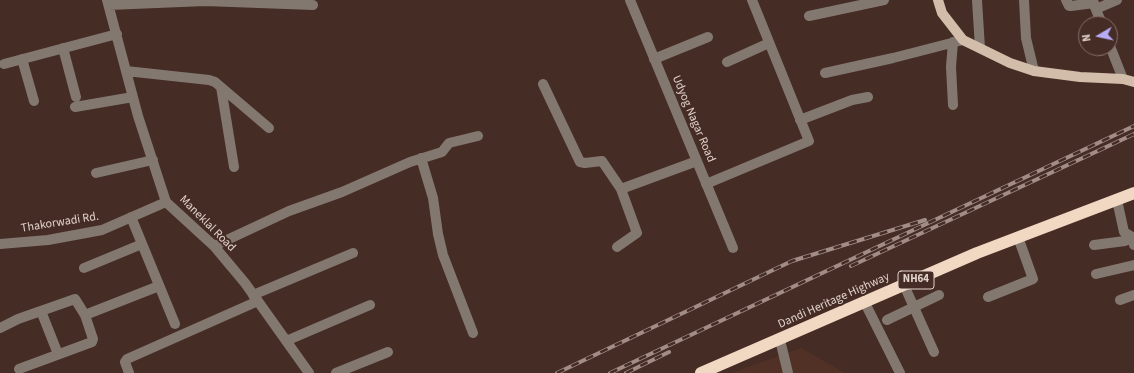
<!DOCTYPE html>
<style>
body{margin:0}
#map{position:relative;width:1134px;height:373px;overflow:hidden;background:#452c24;font-family:"Source Sans 3",sans-serif}
canvas{display:block}
.north{position:absolute;left:1078px;top:16px;width:40px;height:40px;box-sizing:border-box;background:#452c24;border:1px solid #846e67;border-radius:50%;rotate:261deg;font-size:11px;font-weight:700;line-height:16px;text-align:center;color:#e2d2cc}
.north::after{content:'';display:block;margin:auto;width:14px;height:18px;background:#b7abf7;clip-path:polygon(50% 0,100% 100%,50% 72%,0 100%)}
</style>
<div id="map">
<canvas width="1134" height="373"></canvas>
<div class="north">N</div>
</div>
<script>
const ctx = document.querySelector('canvas').getContext('2d');
ctx.lineJoin = 'round';
function fillPath(path, color) { ctx.fillStyle = color; ctx.fill(path, 'evenodd'); }
const toPath = rows => new Path2D(rows.map(r => 'M' + r).join(''));
function trace(path, color, width, dash) { ctx.strokeStyle = color; ctx.lineWidth = width; ctx.lineCap = dash ? 'butt' : 'round'; ctx.setLineDash(dash || []); ctx.stroke(path); }
function drawText(font, color, halo, rows, align = 'center') {
  ctx.font = font + ' "Source Sans 3",sans-serif'; ctx.lineWidth = 4; ctx.setLineDash([]); ctx.textBaseline = 'middle'; ctx.strokeStyle = halo; ctx.fillStyle = color; for (const [text, x, y, turn = 0] of rows) {
    ctx.save(); ctx.translate(x, y); ctx.rotate((+turn || 0) * Math.PI / 180); ctx.textAlign = isNaN(turn) ? turn : align; if (halo) ctx.strokeText(text, 0, 0); ctx.fillText(text, 0, 0); ctx.restore();
  }
}
fillPath(toPath([
 [801,348,845,373,731,373]
]), '#513126');
trace(toPath([
 [107,0,138,116,166,202,214,246,245,283,309,373],
 [630,0,733,248],
 [977,0,980,48],
 [1024,0,1026,38,1034,71],
 [1066,0,1069,6,1071,6,1094,3],
 [1092,0,1102,24],
 [109,5,205,1,313,5],
 [1096,9,1117,0],
 [809,16,884,0],
 [1110,46,1123,79],
 [63,48,76,97],
 [22,59,34,101],
 [654,59,708,37],
 [727,62,769,43],
 [4,64,117,34],
 [126,71,209,80,215,82,269,128],
 [825,73,893,58,963,40],
 [543,84,580,162,585,163,602,161,621,189,697,161],
 [221,87,234,167],
 [953,105,951,67,953,42],
 [75,107,133,97],
 [800,120,852,100,868,97],
 [421,158,433,198,438,234,443,255,473,333],
 [96,173,153,160],
 [706,184,809,141,752,0],
 [1117,200,1124,232,1132,237,1134,245],
 [131,217,175,324],
 [0,244,48,240,102,230,166,202],
 [1094,245,1125,241,1134,237],
 [214,246,289,211,342,192,410,162,442,152,449,143,478,136],
 [617,247,637,233,621,189],
 [84,268,142,244],
 [1096,274,1134,265],
 [904,285,934,352],
 [253,295,353,253],
 [988,297,1033,279,1018,237],
 [1120,300,1134,295],
 [865,303,900,373],
 [41,311,58,354],
 [887,320,939,295],
 [0,328,18,319,75,299,85,315,159,286],
 [780,340,788,373],
 [286,341,370,305],
 [19,369,92,342,93,339,85,315],
 [129,373,125,362,127,359,258,301],
 [336,373,388,352]
]), '#837870', 10);
trace(toPath([
 [938,0,942,13,963,40,1010,63,1034,71,1080,77,1123,79,1134,82]
]), '#d2bdab', 10);
trace(toPath([
 [701,373,977,253,1134,193]
]), '#f1d8c3', 12);
const rail = toPath([
 [851,266,1134,134],
 [557,373,792,261,925,220],
 [610,373,1134,126],
 [626,373,669,352]
]);
trace(rail, '#a18d86', 4);
trace(rail, '#452c24', 2.5, [8]);
for (const [x, y, w] of [
 [916,280,36]
]) { const box = new Path2D(); box.roundRect(x - w / 2, y - 9, w, 18, 3); ctx.fillStyle = '#452c24'; ctx.fill(box); trace(box, '#e2d2cc', 1); }
drawText('bold 11px', '#e2d2cc', null, [
 ["NH64",916,280]
]);
drawText('12px', '#e2d2cc', '#452c24', [
 ["Udyog Nagar Road",693,119,67],
 ["Thakorwadi Rd.",60,223,-9],
 ["Maneklal Road",207,224,45],
 ["Dandi Heritage Highway",834,301,-24]
]);
</script>
